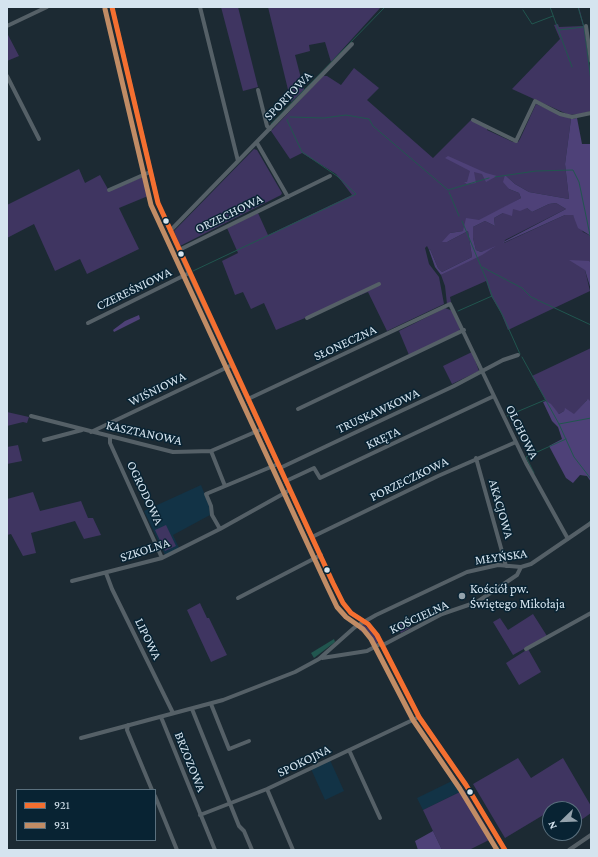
<!DOCTYPE html>
<meta charset="utf-8">
<style>
body{margin:0}
#map{position:relative;width:598px;height:857px;overflow:hidden;background:#1c2a33;font-family:"Crimson Pro",serif}
canvas{display:block}
.frame{position:absolute;inset:0;border:8px solid #d5e4ef;pointer-events:none}
.legend{position:absolute;left:16px;top:789px;width:140px;height:52px;box-sizing:border-box;background:#082333;border:1px solid #5a707e;margin:0;padding:5px 7px;list-style:none;font-size:12px;color:#d5e4ef}
.legend li{display:flex;align-items:center;gap:8px;height:20px}
.legend b{width:20px;border:1px solid #5a707e}
.north{position:absolute;left:542px;top:801px;width:40px;height:40px;box-sizing:border-box;background:#082333;border:1px solid #5a707e;border-radius:50%;rotate:247deg;font-size:11px;font-weight:700;line-height:16px;text-align:center;color:#d5e4ef}
.north::after{content:'';display:block;margin:auto;width:14px;height:18px;background:#94a3ad;clip-path:polygon(50% 0,100% 100%,50% 72%,0 100%)}
</style>
<div id="map">
<canvas width="598" height="857"></canvas>
<div class="frame"></div>
<ul class="legend">
<li><b style="height:5px;background:#f46f30"></b>921</li>
<li><b style="height:5px;background:#c18c65"></b>931</li>
</ul>
<div class="north">N</div>
</div>
<script>
const ctx = document.querySelector('canvas').getContext('2d');
ctx.lineJoin = 'round';
function fillPath(path, color) { ctx.fillStyle = color; ctx.fill(path, 'evenodd'); }
const toPath = rows => new Path2D(rows.map(r => 'M' + r).join(''));
function trace(path, color, width, dash) { ctx.strokeStyle = color; ctx.lineWidth = width; ctx.lineCap = dash ? 'butt' : 'round'; ctx.setLineDash(dash || []); ctx.stroke(path); }
function drawText(font, color, halo, rows, align = 'center') {
  ctx.font = font + ' "Crimson Pro",serif'; ctx.lineWidth = 3; ctx.setLineDash([]); ctx.textBaseline = 'middle'; ctx.strokeStyle = halo; ctx.fillStyle = color; for (const [text, x, y, turn = 0] of rows) {
    ctx.save(); ctx.translate(x, y); ctx.rotate((+turn || 0) * Math.PI / 180); ctx.textAlign = isNaN(turn) ? turn : align; if (halo) ctx.strokeText(text, 0, 0); ctx.fillText(text, 0, 0); ctx.restore();
  }
}
fillPath(toPath([
 [201,485,209,505,210,515,173,535,179,548,165,555,144,511],
 [330,760,344,791,325,800,311,769],
 [456,779,464,790,423,810,417,798]
]), '#123346');
fillPath(toPath([
 [221,7,238,7,258,87,243,91],
 [268,7,381,7,331,62,325,42,309,45,310,51,295,55,304,90,291,102],
 [578,7,579,7,584,26,591,75,591,111,580,114,569,115,512,89,560,39,554,25,558,24,559,27,583,26],
 [7,33,19,56,7,61],
 [354,68,379,88,367,100,433,158,473,118,488,126,487,130,513,142,518,142,520,139,536,104,571,119,565,164,569,199,529,192,515,184,506,176,509,189,519,193,521,198,463,231,450,233,447,242,468,231,472,257,442,272,438,268,430,249,429,250,427,246,425,248,429,264,439,277,444,304,387,331,368,292,276,330,264,303,251,309,243,292,235,295,222,261,238,253,227,228,258,213,268,235,352,195,336,174,302,153,290,159,271,131,323,76,327,76,341,85],
 [254,149,257,150,282,193,281,195,180,246,174,231],
 [79,169,85,183,100,175,109,191,145,176,148,196,119,208,139,249,87,274,80,259,55,271,34,224,7,238,7,205],
 [556,203,566,209,505,240,504,243,565,215,573,215,583,232,591,236,591,262,589,261,585,270,590,291,508,330,501,313,491,296,486,281,450,297,451,302,447,304,445,286,441,275,493,248,481,252,476,250,473,238,473,227,485,221,495,226,494,218,512,208,527,208,532,212,549,204],
 [445,308,453,311,460,329,459,331,409,355,399,331],
 [591,348,591,402,587,400,574,415,565,409,564,411,559,414,546,401,532,376],
 [472,352,479,371,452,384,443,366],
 [7,412,29,417,27,423,23,422,7,426],
 [18,445,22,461,7,464,7,447],
 [33,492,40,511,81,501,88,518,93,518,101,535,84,539,75,521,31,533,36,553,23,556,11,534,7,535,7,499],
 [166,525,176,546,165,551,155,530],
 [200,603,207,618,209,618,227,655,211,662,187,610],
 [533,614,547,636,513,655,493,622,500,618,508,630],
 [411,618,412,620,409,622,411,627,401,633,397,625],
 [363,624,372,631,378,640,377,644,372,643,373,639,364,631,362,632,359,630,360,626],
 [528,649,541,672,519,685,506,663],
 [518,758,531,778,563,758,591,806,591,813,574,825,574,809,550,809,550,811,505,838,473,784],
 [464,790,493,838,469,850,442,850,423,810]
]), '#3f3561');
fillPath(toPath([
 [577,118,582,144,591,144,591,236,578,228,573,215,565,215,503,243,505,241,566,209,556,203,549,204,532,212,527,208,520,211,513,209,512,216,503,213,494,218,495,226,485,221,473,227,473,238,476,250,481,252,496,246,482,255,441,275,435,267,429,250,430,249,438,268,442,272,472,257,468,231,447,242,442,242,450,233,463,231,466,218,479,220,521,198,519,193,509,189,503,182,505,175,515,184,529,192,569,199,565,164,571,119],
 [448,156,486,173,497,176,486,182,482,174,474,172,476,183,467,184,464,182,467,182,470,171,445,158],
 [569,260,589,261,591,262,591,290,585,270],
 [139,315,140,319,114,332,113,330,125,321],
 [588,399,591,402,591,482,587,476,580,475,573,483,566,478,549,446,562,439,558,427,552,421,543,402,546,401,551,404,559,414,564,411,565,408,574,414],
 [433,831,442,850,418,850,415,841]
]), '#4e4178');
fillPath(toPath([
 [334,639,335,642,314,658,311,653]
]), '#21564f');
trace(toPath([
 [550,7,572,67],
 [578,7,584,27,591,81],
 [523,10,532,24,553,16],
 [559,30,583,27],
 [290,117,324,118,346,115,369,119,373,126,448,190,489,178],
 [271,124,385,7],
 [495,177,536,171,573,170,579,182,591,240],
 [449,192,459,216],
 [462,221,487,281,492,296,503,316,520,354],
 [482,267,522,288,531,297,591,325],
 [193,271,356,194,337,176,302,152,287,120,288,119],
 [458,311,492,296],
 [522,357,559,424,574,457,591,479],
 [507,416,545,400],
 [559,424,591,418],
 [534,473,526,457,566,439],
 [589,522,591,521]
]), '#21564f', 1);
trace(toPath([
 [112,7,158,203,189,273,333,583,343,603,351,613,368,624,377,635,419,717,466,785,505,850],
 [200,7,238,161],
 [7,26,47,7],
 [586,26,591,61],
 [7,76,39,139],
 [258,90,267,126,270,129],
 [473,120,516,141,535,101,560,114,572,117,591,113],
 [257,143,288,197],
 [109,190,150,172],
 [170,231,352,44],
 [179,250,330,176],
 [307,318,379,284],
 [88,323,189,273],
 [248,399,450,304,526,463,568,539],
 [298,409,464,330],
 [31,416,173,452,211,451,262,429],
 [91,432,232,365],
 [110,437,110,443,162,558],
 [44,440,82,430],
 [211,451,225,486],
 [476,458,506,566],
 [280,468,454,386,503,360,518,355],
 [286,481,314,468,320,478,494,396],
 [220,529,212,515,211,506,206,494,278,464],
 [312,537,438,476,516,442],
 [106,573,112,589,173,713],
 [72,581,162,558,220,529,290,490],
 [238,598,321,555],
 [383,645,442,614,477,602,517,575,521,567],
 [526,649,591,613],
 [322,658,367,651,382,643],
 [211,704,229,749,249,741],
 [192,709,239,826,244,831,252,850],
 [161,717,215,850],
 [128,725,127,730,152,790],
 [81,738,223,700,295,672,319,659,355,627,376,615,467,572,498,565,521,567,531,564,591,523],
 [349,750,380,818],
 [267,789,293,850],
 [155,796,177,850],
 [200,815,267,789,419,717],
 [569,850,591,835]
]), '#556067', 4);
trace(toPath([
 [112,7,158,203,333,583,343,603,351,613,368,624,377,635,419,717,466,785,505,850]
]), '#f46f30', 5);
trace(toPath([
 [105,9,151,205,327,586,337,607,346,617,363,629,371,639,413,720,460,789,497,850]
]), '#c18c65', 5);
for (const [x, y, r, color] of [
 [166,221,3.5,"#d5e4ef"],
 [181,254,3.5,"#d5e4ef"],
 [327,570,3.5,"#d5e4ef"],
 [462,596,4,"#94a3ad"],
 [470,792,3.5,"#d5e4ef"]
]) { const dot = new Path2D(); dot.arc(x, y, r, 0, 2 * Math.PI); ctx.fillStyle = color; ctx.fill(dot); trace(dot, '#082333', 1.5); }
drawText('13px', '#d5e4ef', '#082333', [
 ["SPORTOWA",288,96,-46],
 ["ORZECHOWA",229,214,-26],
 ["CZEREŚNIOWA",134,289,-26],
 ["SŁONECZNA",345,343,-25],
 ["WIŚNIOWA",157,389,-26],
 ["TRUSKAWKOWA",378,411,-25],
 ["OLCHOWA",522,432,64],
 ["KASZTANOWA",144,433,12],
 ["KRĘTA",383,438,-25],
 ["PORZECZKOWA",409,479,-26],
 ["OGRODOWA",145,493,65],
 ["AKACJOWA",501,509,74],
 ["SZKOLNA",145,550,-18],
 ["MŁYŃSKA",501,557,-8],
 ["KOŚCIELNA",419,617,-25],
 ["LIPOWA",148,639,64],
 ["SPOKOJNA",304,761,-26],
 ["BRZOZOWA",190,762,68]
]);
drawText('13px', '#d5e4ef', '#082333', [
 ["Kościół pw.",470,589],
 ["Świętego Mikołaja",470,604]
], 'left');
</script>
